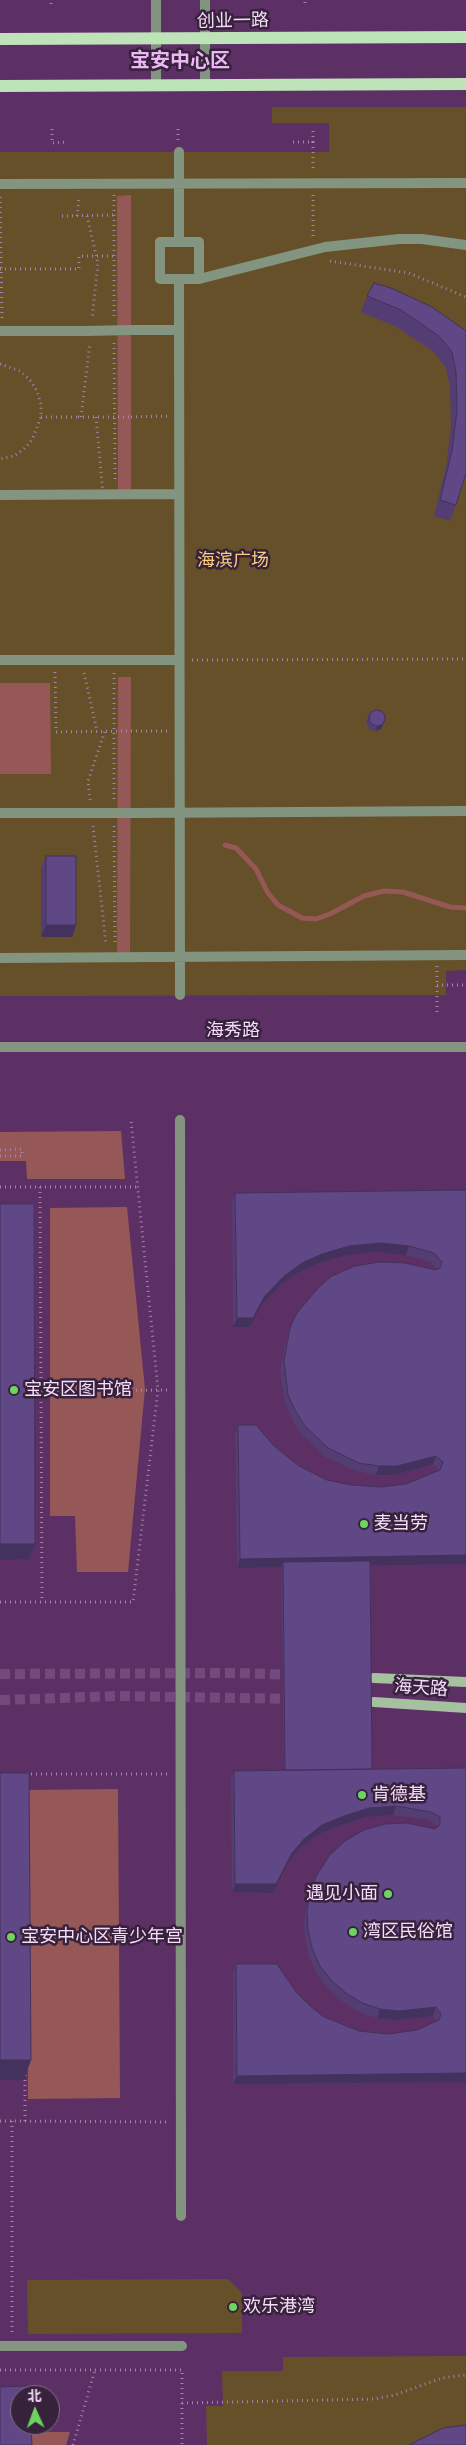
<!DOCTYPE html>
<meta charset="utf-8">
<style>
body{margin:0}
#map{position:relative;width:466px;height:2445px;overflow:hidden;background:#5d3065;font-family:Quicksand,"Noto Sans SC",sans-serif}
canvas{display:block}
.north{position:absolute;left:10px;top:2385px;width:50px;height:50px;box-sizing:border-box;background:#37223b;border:1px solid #836c88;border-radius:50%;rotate:358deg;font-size:14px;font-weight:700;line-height:20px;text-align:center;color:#f6dbfb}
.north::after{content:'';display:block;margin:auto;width:18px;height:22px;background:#6ed360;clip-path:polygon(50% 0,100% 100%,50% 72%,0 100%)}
</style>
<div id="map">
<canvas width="466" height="2445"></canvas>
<div class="north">北</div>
</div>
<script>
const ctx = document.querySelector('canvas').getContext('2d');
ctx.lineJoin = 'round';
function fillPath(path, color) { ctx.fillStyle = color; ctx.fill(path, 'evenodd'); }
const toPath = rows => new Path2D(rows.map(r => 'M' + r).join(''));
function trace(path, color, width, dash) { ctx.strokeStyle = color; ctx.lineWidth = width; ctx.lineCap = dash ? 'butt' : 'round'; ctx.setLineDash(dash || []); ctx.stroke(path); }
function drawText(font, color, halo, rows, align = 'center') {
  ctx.font = font + ' Quicksand,"Noto Sans SC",sans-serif'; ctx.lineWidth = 5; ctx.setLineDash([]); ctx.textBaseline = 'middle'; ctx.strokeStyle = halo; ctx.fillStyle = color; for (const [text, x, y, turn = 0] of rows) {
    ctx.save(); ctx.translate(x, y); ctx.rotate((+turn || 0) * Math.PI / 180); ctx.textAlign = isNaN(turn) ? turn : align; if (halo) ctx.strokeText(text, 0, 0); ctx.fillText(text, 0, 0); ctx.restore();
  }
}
fillPath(toPath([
 [272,107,466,107,466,970,446,971,446,995,0,996,0,152,329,152,329,123,272,123],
 [228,2279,242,2293,242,2333,28,2334,27,2280],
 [466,2356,466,2436,427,2445,207,2445,206,2406,223,2406,222,2371,283,2371,283,2357]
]), '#655029');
fillPath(toPath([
 [131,195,131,493,118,493,117,196],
 [118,677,131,677,130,954,117,954],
 [0,683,50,683,51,774,0,774],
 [121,1131,125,1179,27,1179,26,1161,0,1161,0,1132],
 [127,1207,145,1389,128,1572,77,1572,75,1516,50,1516,50,1208],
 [118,1789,120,2098,28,2099,26,1790],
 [23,2432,70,2432,66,2445,24,2445]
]), '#955856');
trace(toPath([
 [225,845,236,848,256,869,268,893,278,905,302,918,316,919,330,914,364,896,384,891,403,892,450,907,466,908]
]), '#955856', 5);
trace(toPath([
 [0,1674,237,1673,296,1675],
 [0,1700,118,1696,296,1699]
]), '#744a7c', 10, [10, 5]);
trace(toPath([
 [305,3,305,0],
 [51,4,51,0],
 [52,129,52,143,67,142],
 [178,129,178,141],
 [293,142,313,142,313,129],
 [313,142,313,171],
 [114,195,114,319],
 [313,195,313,236],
 [0,197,2,318],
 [62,216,114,215],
 [77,216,79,197],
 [87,216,98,263,92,319],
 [330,261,409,273,466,297],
 [0,269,79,269,79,256,114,256],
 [114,343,115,481],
 [0,364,20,371,30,380,37,391,41,404,41,417,32,440,24,449,14,456,0,459],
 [41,417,78,417],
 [81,417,90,343],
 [131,417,168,416],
 [192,660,466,659],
 [55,672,56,732],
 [84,673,97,731],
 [114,673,114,802],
 [131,731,169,731],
 [90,800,88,781,105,731],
 [93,826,106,944],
 [114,826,115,944],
 [437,966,437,1012],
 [437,985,466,985],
 [0,1150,22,1149,22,1156,0,1156],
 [0,1187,138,1187],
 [40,1187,42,1602],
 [41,1391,167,1390],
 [0,1602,133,1602,158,1390,131,1120],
 [26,1774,169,1774],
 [25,2075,25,2121],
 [0,2121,168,2122],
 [12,2121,12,2333],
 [0,2370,182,2370,182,2445],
 [182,2403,374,2399,395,2395,442,2378,466,2375],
 [73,2445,95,2370]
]), '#a581ac', 3, [1, 4]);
trace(toPath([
 [156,85,156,0],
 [205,85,205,0],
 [199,279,325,247,399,239,422,239,466,245],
 [0,2346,182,2346]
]), '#839580', 10);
trace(toPath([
 [0,184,466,183],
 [160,242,199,242,199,279,160,279,160,242],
 [179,242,179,152],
 [179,279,180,995],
 [130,330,179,330],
 [0,331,87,331],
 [0,495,179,494],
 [0,660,179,660],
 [0,813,51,813],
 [131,813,466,811],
 [0,958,466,955],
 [0,1047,466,1047],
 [180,1120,181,2216]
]), '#839580', 10);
trace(toPath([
 [374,1678,466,1682],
 [374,1702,466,1708]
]), '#a5c1a0', 10);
trace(toPath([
 [0,39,466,37],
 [0,86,466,84]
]), '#bfe3b9', 12);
trace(toPath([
 [78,417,131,417],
 [96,417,103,494],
 [56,732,131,731]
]), '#a581ac', 3, [1, 4]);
trace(toPath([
 [87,331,130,330],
 [51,813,131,813]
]), '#839580', 10);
fillPath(toPath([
 [367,296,466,331,456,505,450,521,434,516,446,467,451,426,450,387,446,368,434,352,395,326,361,312],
 [370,712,386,717,381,729,376,731,370,730,366,722],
 [46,856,76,925,72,937,41,937,41,869],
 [466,1190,466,1564,370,1566,372,1769,466,1768,466,2082,233,2084,233,1973,236,1964,296,1992,309,2005,324,2017,359,2031,388,2034,417,2030,436,2021,433,2016,396,2020,377,2018,359,2012,343,2002,328,1989,317,1974,309,1957,305,1939,304,1920,307,1901,317,1875,435,1829,437,1827,437,1826,428,1820,393,1815,366,1817,341,1825,319,1834,301,1847,288,1862,273,1893,232,1892,231,1779,234,1771,284,1770,281,1567,237,1568,235,1434,238,1425,274,1446,299,1466,327,1480,351,1485,380,1487,406,1484,440,1471,433,1464,394,1475,376,1475,356,1471,325,1457,301,1434,292,1419,285,1403,280,1370,287,1337,290,1328,437,1270,431,1262,406,1255,378,1252,346,1255,319,1263,299,1272,281,1284,261,1306,250,1327,233,1327,232,1201,235,1193]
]), '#533d72');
fillPath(toPath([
 [383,724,381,729,376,731,377,726],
 [46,925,76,925,72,937,41,937],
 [381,1243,409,1246,406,1255,378,1252,346,1255,319,1263,299,1272,281,1284,261,1306,250,1327,233,1327,237,1318,264,1297,284,1276,302,1263,322,1254,349,1246],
 [436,1456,433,1464,394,1475,376,1475,379,1466],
 [0,1544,35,1544,29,1559,0,1560],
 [466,1555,466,1564,283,1567,283,1562,281,1567,237,1568,240,1559],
 [396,1806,393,1815,366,1817,341,1825,319,1834,301,1847,288,1862,273,1893,232,1892,235,1884,292,1853,304,1839,322,1825,344,1816,369,1808],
 [436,2007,433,2016,396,2020,377,2018,380,2009],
 [0,2060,31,2060,24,2080,0,2080],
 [466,2073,466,2082,233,2084,237,2076]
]), '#43325d');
const building = toPath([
 [374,283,391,288,432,307,466,331,466,473,456,505,440,500,452,451,457,410,456,372,452,352,439,336,401,310,367,296,374,283],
 '369 718a8 8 0 1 1 16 0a8 8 0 1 1-16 0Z',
 [46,856,76,856,76,925,46,925,46,856],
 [466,1190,466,1555,240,1559,238,1425,256,1425,274,1446,299,1466,327,1480,351,1485,380,1487,406,1484,440,1470,443,1462,436,1456,397,1466,379,1466,359,1463,328,1448,304,1425,295,1410,288,1395,284,1361,290,1328,297,1313,319,1287,332,1276,355,1266,380,1262,405,1263,436,1270,440,1268,442,1262,434,1253,409,1246,381,1243,349,1246,322,1254,302,1263,284,1276,264,1297,253,1318,237,1318,235,1193,466,1190],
 [0,1204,34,1204,35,1544,0,1544,0,1204],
 [370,1561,372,1769,285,1770,283,1562,370,1561],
 [466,1768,466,2073,237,2076,236,1964,277,1964,296,1992,309,2005,324,2017,359,2031,388,2034,417,2030,439,2020,441,2014,436,2007,399,2011,380,2009,362,2003,346,1993,332,1981,320,1966,312,1948,308,1930,307,1911,310,1892,317,1875,329,1856,345,1841,364,1830,385,1824,407,1823,435,1829,440,1825,440,1817,431,1812,396,1806,369,1808,344,1816,322,1825,304,1839,292,1853,276,1884,235,1884,234,1771,466,1768],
 [0,1773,29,1773,31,2060,0,2060,0,1773],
 [28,2386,29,2395,20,2395,20,2425,31,2425,32,2445,0,2445,0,2387,28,2386],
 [466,2425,466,2445,409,2445,443,2428,466,2425]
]);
fillPath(building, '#604785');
trace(building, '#43325d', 1);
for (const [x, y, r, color] of [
 [14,1390,5,"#6ed360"],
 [364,1524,5,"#6ed360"],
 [362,1795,5,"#6ed360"],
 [388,1894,5,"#6ed360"],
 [353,1932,5,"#6ed360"],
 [11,1937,5,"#6ed360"],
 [233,2307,5,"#6ed360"]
]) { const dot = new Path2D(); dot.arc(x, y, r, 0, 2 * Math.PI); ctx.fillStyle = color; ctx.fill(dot); trace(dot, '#37223b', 2); }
drawText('18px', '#f6dbfb', '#37223b', [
 ["创业一路",233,21,-1],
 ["海秀路",233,1031],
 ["海天路",421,1688,4]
]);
drawText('18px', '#fccf7e', '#37223b', [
 ["海滨广场",233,561]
]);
drawText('18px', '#f6dbfb', '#37223b', [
 ["宝安区图书馆",24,1390],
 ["麦当劳",374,1524],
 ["肯德基",372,1795],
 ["遇见小面",378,1894,"right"],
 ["湾区民俗馆",363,1932],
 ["宝安中心区青少年宫",21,1937],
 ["欢乐港湾",243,2307]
], 'left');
drawText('bold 20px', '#ecb7f5', '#37223b', [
 ["宝安中心区",180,61]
]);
</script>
